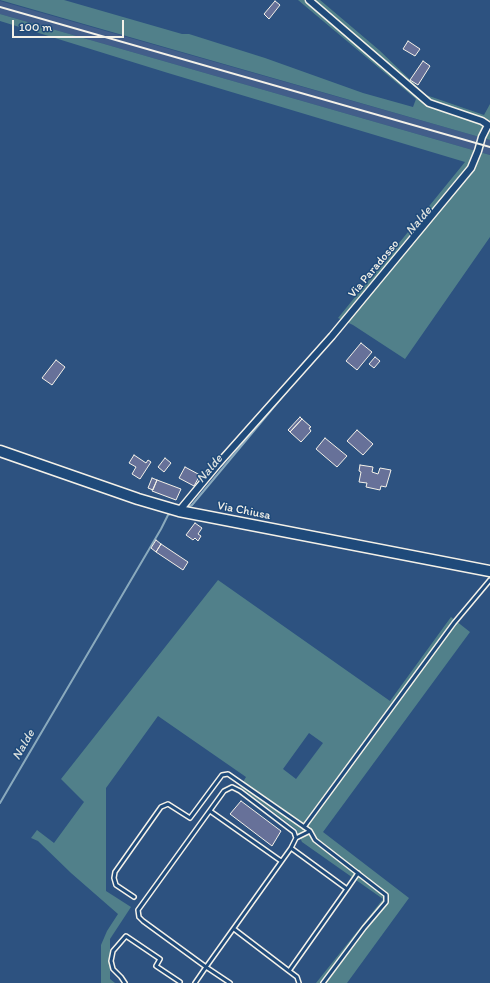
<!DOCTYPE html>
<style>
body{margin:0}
#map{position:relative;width:490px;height:983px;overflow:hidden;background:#2d5280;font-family:Itim,sans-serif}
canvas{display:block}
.scale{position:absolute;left:12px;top:20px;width:112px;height:18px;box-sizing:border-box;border:2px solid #f4f1e8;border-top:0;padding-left:5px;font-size:12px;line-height:14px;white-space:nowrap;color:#f4f1e8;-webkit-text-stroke:3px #1f4a7a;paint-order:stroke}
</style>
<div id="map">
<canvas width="490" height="983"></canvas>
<div class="scale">100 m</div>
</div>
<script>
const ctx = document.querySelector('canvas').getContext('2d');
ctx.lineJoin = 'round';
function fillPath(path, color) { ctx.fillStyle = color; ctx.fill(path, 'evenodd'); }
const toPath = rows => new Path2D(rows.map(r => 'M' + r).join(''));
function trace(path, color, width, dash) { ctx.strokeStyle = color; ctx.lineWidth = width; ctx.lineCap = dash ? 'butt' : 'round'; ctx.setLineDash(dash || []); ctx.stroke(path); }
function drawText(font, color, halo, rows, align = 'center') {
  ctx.font = font + ' Itim,sans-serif'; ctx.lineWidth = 3; ctx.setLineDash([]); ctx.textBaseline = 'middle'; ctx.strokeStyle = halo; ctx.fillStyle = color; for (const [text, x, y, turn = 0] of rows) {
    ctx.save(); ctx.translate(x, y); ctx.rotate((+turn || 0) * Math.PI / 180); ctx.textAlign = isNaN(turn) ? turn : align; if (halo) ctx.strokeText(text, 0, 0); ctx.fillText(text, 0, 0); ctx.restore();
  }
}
fillPath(toPath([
 [0,1,490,140,490,155,0,14]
]), '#425e8a');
fillPath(toPath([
 [0,0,64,0,182,34,189,34,265,58,363,93,413,107,416,99,298,0,320,0,379,50,426,95,484,115,490,104,490,140],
 [0,14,490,155,490,237,405,359,353,325,338,318,465,162,168,73,0,21],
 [218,580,390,701,451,617,470,632,323,832,409,898,347,983,316,983,383,899,302,842,296,829,240,787,246,777,158,716,106,788,106,891,131,907,110,939,110,979,115,983,101,983,101,945,107,931,118,914,71,873,38,841,31,838,37,830,54,843,84,802,61,779],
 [309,733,323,743,296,779,283,769]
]), '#51808a');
trace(toPath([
 [436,215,474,170],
 [185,508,192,505,293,384],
 [0,803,161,529,168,515,172,513]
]), '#8aaabd', 2);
const building = toPath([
 [275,1,280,5,269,19,264,14,275,1],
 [408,41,420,49,415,56,403,49,408,41],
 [423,61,430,66,418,85,410,80,423,61],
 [361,343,372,352,357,370,346,361,361,343],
 [375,357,380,361,374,368,369,364,375,357],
 [56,360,65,367,52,385,42,378,56,360],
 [300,417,302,419,290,432,288,430,300,417],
 [302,419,311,427,309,428,311,431,301,442,290,432,302,419],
 [357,430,373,444,363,455,347,441,357,430],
 [325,438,347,456,337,467,316,449,325,438],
 [134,455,146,463,148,460,151,462,140,479,132,474,136,467,129,463,134,455],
 [165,458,171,463,164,472,158,467,165,458],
 [360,465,373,467,372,472,378,474,380,468,391,470,386,487,381,486,380,490,366,487,367,483,359,482,361,472,359,471,360,465],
 [185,467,200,475,194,486,179,478,185,467],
 [152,478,157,480,153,490,148,488,152,478],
 [157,480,181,489,176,500,152,491,157,480],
 [195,523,202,528,198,534,201,536,198,541,195,538,193,540,186,535,195,523],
 [156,540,161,544,156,552,151,548,156,540],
 [161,544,188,562,183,570,156,552,161,544],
 [241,801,281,831,272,846,230,814,241,801]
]);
fillPath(building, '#677199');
trace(building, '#f4f1e8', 1);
const lane = toPath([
 [210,811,281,861],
 [304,827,454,623,490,580],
 [296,838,310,831],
 [347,889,358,873],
 [134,897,116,885,114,878,115,872,161,807,168,804,190,818,222,775,228,774,310,831,315,840,386,895,386,902,364,928,323,983],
 [289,971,297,977,299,983],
 [125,983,121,977,113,969,111,961,113,951,126,936,160,959,156,966,180,982],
 [195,983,206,967,143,921,139,917,138,910,224,791,232,787,240,791,294,832,296,838,291,848],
 [230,983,206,967,291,848,347,889,289,971,234,929]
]);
const street = toPath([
 [179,511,218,464,332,336,471,168,478,151,482,137,488,125,482,121,429,103,309,0]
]);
const primary = toPath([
 [0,451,138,499,179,511,490,571]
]);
trace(lane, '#f4f1e8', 6);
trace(street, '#f4f1e8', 9);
trace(primary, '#f4f1e8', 13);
trace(lane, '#1f4a7a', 3);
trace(street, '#1f4a7a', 6);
trace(primary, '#1f4a7a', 10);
trace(toPath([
 [0,7,490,147]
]), '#f4f1e8', 2);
drawText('12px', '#f4f1e8', '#1f4a7a', [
 ["Via Paradosso",374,269,-50],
 ["Via Chiusa",244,511,11]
]);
drawText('italic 13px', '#dadfdd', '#1f4a7a', [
 ["Nalde",419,221,-50],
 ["Nalde",210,469,-50],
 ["Nalde",24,745,-60]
]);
</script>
